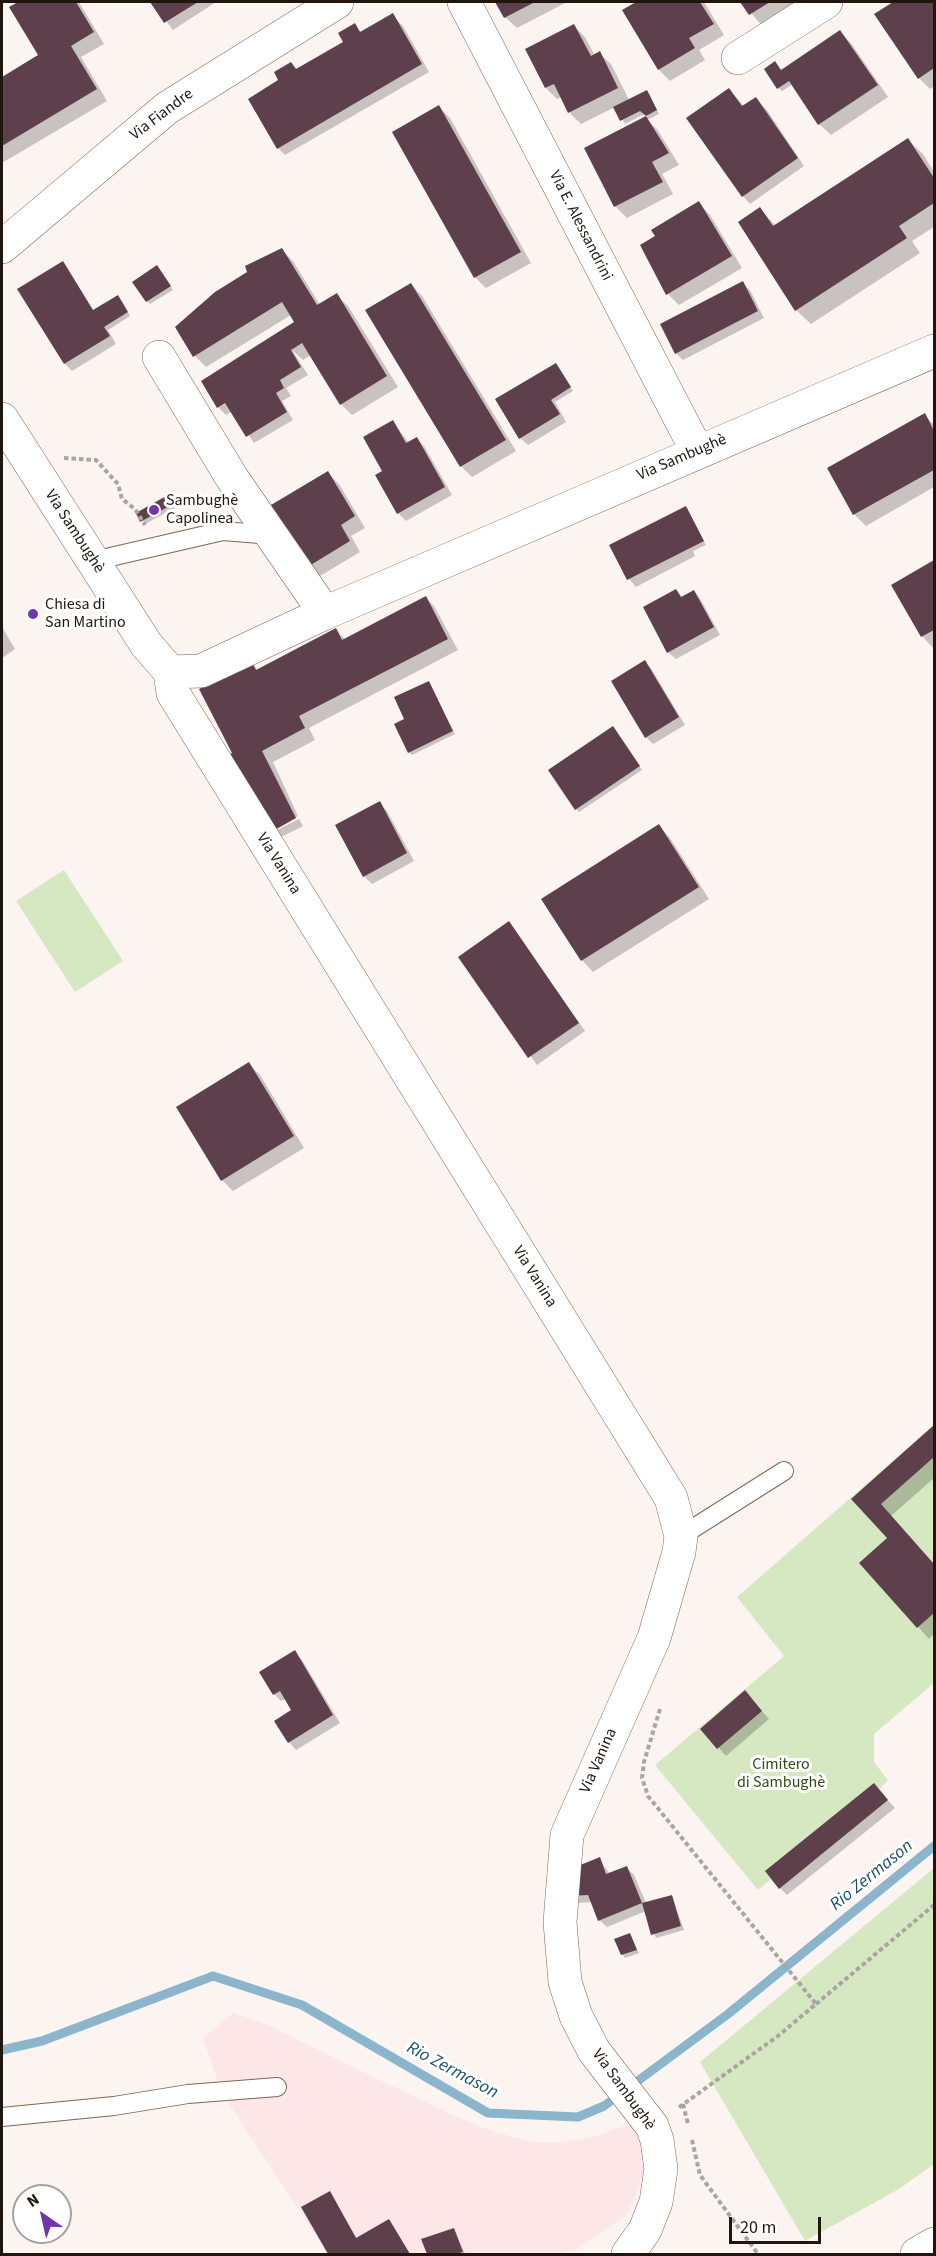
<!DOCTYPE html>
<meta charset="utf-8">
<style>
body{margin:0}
#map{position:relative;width:936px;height:2256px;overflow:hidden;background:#fbf4f0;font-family:"Source Sans 3",sans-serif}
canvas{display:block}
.frame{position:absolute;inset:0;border:3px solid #20160e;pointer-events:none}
.north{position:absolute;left:12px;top:2184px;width:60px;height:60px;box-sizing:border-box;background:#fff;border:2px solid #a6a29f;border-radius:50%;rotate:326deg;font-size:16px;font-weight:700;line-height:24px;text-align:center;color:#20160e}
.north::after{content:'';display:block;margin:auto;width:21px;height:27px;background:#7136ac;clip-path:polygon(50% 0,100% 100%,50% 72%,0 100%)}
.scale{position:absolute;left:729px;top:2217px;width:92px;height:27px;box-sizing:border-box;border:3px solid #20160e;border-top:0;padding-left:8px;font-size:18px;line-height:21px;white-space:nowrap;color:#20160e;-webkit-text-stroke:4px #fff;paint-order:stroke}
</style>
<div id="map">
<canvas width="936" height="2256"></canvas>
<div class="frame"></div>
<div class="north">N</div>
<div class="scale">20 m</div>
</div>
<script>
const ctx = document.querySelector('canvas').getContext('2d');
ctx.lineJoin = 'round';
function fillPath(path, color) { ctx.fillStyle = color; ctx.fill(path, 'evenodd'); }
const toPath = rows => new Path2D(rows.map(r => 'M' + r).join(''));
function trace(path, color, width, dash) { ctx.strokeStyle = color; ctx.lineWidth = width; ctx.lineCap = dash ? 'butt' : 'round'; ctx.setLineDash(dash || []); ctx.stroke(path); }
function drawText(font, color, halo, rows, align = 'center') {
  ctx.font = font + ' "Source Sans 3",sans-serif'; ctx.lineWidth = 6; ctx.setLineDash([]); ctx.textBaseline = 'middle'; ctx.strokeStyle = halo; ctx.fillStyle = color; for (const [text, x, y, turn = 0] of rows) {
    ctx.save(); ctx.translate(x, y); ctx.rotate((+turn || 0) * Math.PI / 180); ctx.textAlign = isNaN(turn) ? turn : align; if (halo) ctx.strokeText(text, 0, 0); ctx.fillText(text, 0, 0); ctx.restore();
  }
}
fillPath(toPath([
 [233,2013,266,2024,449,2114,494,2132,533,2142,563,2142,590,2138,633,2123,649,2161,627,2215,577,2249,558,2254,328,2254,222,2093,203,2038]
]), '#fce6e7');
fillPath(toPath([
 [64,870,123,961,75,992,16,901],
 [934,1425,934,1683,874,1734,874,1762,888,1780,880,1789,888,1800,779,1889,771,1879,758,1890,655,1765,784,1656,737,1597],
 [934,1868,934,2164,899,2189,805,2241,700,2062]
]), '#d6e8c2');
fillPath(toPath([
 [21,2,79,2,104,44,81,57,107,101,2,163,2,79,40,56,11,7],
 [151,2,216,2,173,30],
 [497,2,564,2,565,3,517,28,505,17],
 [639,2,704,2,724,35,699,50,705,60,670,81,659,70,624,11],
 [742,2,798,2,762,26],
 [896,2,934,2,934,86,930,89,919,78,876,14],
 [392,15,403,26,429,72,285,155,278,148,280,81,291,64,297,70,345,42,354,25,362,33],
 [574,26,585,37,595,56,599,53,611,64,629,100,647,92,650,95,659,114,647,120,657,129,679,165,662,174,673,194,627,218,615,206,586,149,648,116,644,114,625,124,615,107,581,124,570,113,562,97,557,99,546,88],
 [840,32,851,43,888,97,831,135,819,124,793,84,782,91,778,88,782,71],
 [729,90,744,106,755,99,767,110,804,166,750,204,743,196],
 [439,107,450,118,531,263,486,288,475,277],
 [908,140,923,154,934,172,934,227,912,241,920,253,811,324,796,310,760,209,776,226],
 [699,203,710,215,742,268,679,305,668,294,642,246],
 [282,250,293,261,320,305,336,295,348,306,398,387,352,415,341,404,311,355,303,360,292,350,308,375,286,388,291,396,282,401,293,420,254,443,232,411,226,415,218,407,296,323,291,315,206,367,195,356],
 [63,263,93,312,121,300,130,316,108,330,116,344,72,371,65,364,19,289],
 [160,270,173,290,150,304,147,301],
 [742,283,750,290,764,318,683,360,676,353],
 [411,284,422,296,516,451,472,477,461,466],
 [556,365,573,391,555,402,566,422,528,445,520,438],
 [925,415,934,425,934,487,866,526,854,514,829,468],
 [393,422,409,443,417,439,424,446,452,495,406,521,398,513,384,471],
 [328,473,339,484,365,528,351,536,360,552,320,576,313,577,301,566],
 [168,497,175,508,145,524,138,514],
 [685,507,706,545,693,551,695,556,636,587,629,579,611,546],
 [934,562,934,647,933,648,922,636,893,585],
 [676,591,683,598,694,592,701,600,720,635,676,659,668,652],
 [426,598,434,606,458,650,309,728,315,740,273,762,298,816,274,828,234,753,252,664,258,670,336,630,346,640],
 [2,627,15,649,2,658],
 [645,662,652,670,685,725,653,744,646,737],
 [429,683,455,734,412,755,409,752],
 [616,731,642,770,579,812,576,809],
 [379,803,387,811,414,861,372,884,364,876,337,826],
 [299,819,303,826,281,837,275,831],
 [659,826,670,838,709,899,593,972,582,960,543,899],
 [509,923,585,1031,537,1065,460,957],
 [249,1064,260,1075,304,1148,233,1191,222,1180],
 [934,1427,934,1478,891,1516,934,1565,934,1634,929,1639,861,1563,889,1539,853,1499],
 [294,1652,302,1660,340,1723,296,1750,289,1742,293,1710,286,1699,281,1701,274,1694],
 [752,1700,769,1719,726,1756,702,1729],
 [874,1785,895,1808,787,1895,780,1888],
 [599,1859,610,1874,627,1868,634,1875,646,1903,672,1896,684,1930,656,1938,646,1911,607,1927,599,1920,593,1902,578,1903,570,1895],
 [630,1934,639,1953,625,1958,622,1954],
 [330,2193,357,2239,389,2221,410,2254,330,2254,303,2208],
 [454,2229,465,2254,429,2254,423,2240]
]), '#0003');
trace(toPath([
 [2,2050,42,2041,213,1976,302,2005,488,2113,578,2117,604,2106,728,2014,934,1846]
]), '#8ab5cc', 9);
fillPath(toPath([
 [18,2,76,2,94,32,71,46,97,89,2,146,2,77,38,55,9,7],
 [150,2,198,2,164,23],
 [495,2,535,2,504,18],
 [636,2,700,2,714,24,689,38,695,48,658,70,622,10],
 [740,2,770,2,749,15],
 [893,2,934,2,934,68,918,79,874,14],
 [393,13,422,64,277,149,248,99,278,80,274,72,291,62,296,69,343,42,338,33,355,23,360,32],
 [574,24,591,56,600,51,618,88,568,113,554,84,545,88,525,49],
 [840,30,878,85,818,125,789,81,777,89,764,69,775,61,781,70],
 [729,88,742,106,756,97,798,158,742,197,686,118],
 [647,90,657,110,646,116,640,111,620,121,613,107],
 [439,105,521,252,474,278,392,132],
 [646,116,669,153,652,162,663,182,614,207,584,148],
 [908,138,934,178,934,203,899,226,907,238,795,311,738,222,760,207,773,226],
 [699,201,732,256,666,295,640,245,655,236,651,230],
 [282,248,317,305,337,293,387,376,340,405,302,343,291,350,301,367,280,380,284,388,276,393,287,412,246,437,225,403,217,408,201,381,294,322,282,302,193,357,175,327,215,292,247,272,245,266],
 [63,261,93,310,118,295,128,312,104,327,110,336,64,364,17,289],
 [157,265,171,286,146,302,132,282],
 [743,281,758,311,675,354,660,324],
 [411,283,506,440,460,467,365,310],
 [556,363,571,387,551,400,560,414,519,439,495,399],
 [925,413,934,431,934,470,853,515,827,468],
 [393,420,406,443,417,437,445,487,397,514,375,475,382,471,363,437],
 [328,471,355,516,341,525,350,541,309,566,266,508],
 [168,495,173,504,140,522,136,513],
 [686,506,704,541,627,580,609,545],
 [934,560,934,630,921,637,891,585],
 [676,589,681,597,694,590,714,627,667,653,643,607],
 [426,596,448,639,299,716,305,728,262,751,296,818,273,831,222,758,232,753,199,689,252,662,256,670,336,628,342,640],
 [645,660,679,717,645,738,611,681],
 [429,681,453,731,408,753,394,724,404,719,394,697],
 [613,726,640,766,575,810,548,770],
 [380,801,407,853,363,877,335,825],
 [659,824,699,887,581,961,541,899],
 [509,921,579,1023,528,1058,458,957],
 [249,1062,294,1136,221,1181,176,1107],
 [934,1425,934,1457,881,1504,934,1564,934,1613,917,1628,859,1563,887,1538,851,1499],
 [295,1650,333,1715,288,1743,274,1721,291,1710,280,1691,273,1695,259,1672],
 [745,1690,762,1711,717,1749,700,1729],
 [874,1783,888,1800,779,1889,765,1871],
 [600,1857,606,1874,627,1866,642,1903,672,1895,681,1926,651,1935,642,1903,598,1921,588,1895,569,1896,568,1870],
 [630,1933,637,1950,621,1955,614,1939],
 [330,2191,356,2238,389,2219,410,2254,328,2254,301,2207],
 [454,2228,463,2252,455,2254,427,2254,421,2239]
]), '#5e404c');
const lane = toPath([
 [93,561,223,531,272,535],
 [681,1536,784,1471],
 [2,2117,114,2106,188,2094,277,2087]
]);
const street = toPath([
 [464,2,697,451],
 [738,58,826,2],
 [2,247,167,108,337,2],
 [159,357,232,478,325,613]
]);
const secondary = toPath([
 [2,419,146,644,170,672],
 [170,672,173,693,671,1498,681,1536,679,1552,654,1638,567,1835,560,1922,565,1982,576,2016,594,2051,652,2126,657,2140,661,2169,656,2202,645,2230,628,2254],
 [170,672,201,671,325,613,934,351],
 [917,2254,934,2244]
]);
trace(lane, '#806652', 20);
trace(street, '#806652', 34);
trace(secondary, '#806652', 34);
trace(toPath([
 [64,458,96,460,118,484,122,499,135,509,145,525],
 [660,1709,644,1762,642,1778,648,1796,816,2004,778,2036,678,2108],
 [816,2004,934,1905],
 [683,2104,688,2124],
 [692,2140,700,2175,758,2254]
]), '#aca49e', 4, [4.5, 3]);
trace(lane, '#fff', 18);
trace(street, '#fff', 33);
trace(secondary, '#fff', 33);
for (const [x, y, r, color] of [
 [154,510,6,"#7136ac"],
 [33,614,6,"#7136ac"]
]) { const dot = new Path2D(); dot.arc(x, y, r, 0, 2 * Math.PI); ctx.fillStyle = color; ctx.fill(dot); trace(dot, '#fff', 2); }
drawText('16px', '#20160e', '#fff', [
 ["Via Fiandre",162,115,-37],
 ["Via E. Alessandrini",580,226,63],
 ["Via Sambughè",682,458,-23],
 ["Via Sambughè",74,532,57],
 ["Via Vanina",278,864,58],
 ["Via Vanina",534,1277,58],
 ["Via Vanina",599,1761,-66],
 ["Via Sambughè",623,2090,54]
]);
drawText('16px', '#20160e', '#fff', [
 ["Sambughè",166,501],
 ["Capolinea",166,519],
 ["Chiesa di",45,605],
 ["San Martino",45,623]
], 'left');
drawText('16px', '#344a11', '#fff', [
 ["Cimitero",781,1765],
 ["di Sambughè",781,1783]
]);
drawText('italic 18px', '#184e67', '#fff', [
 ["Rio Zermason",872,1876,-39],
 ["Rio Zermason",452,2071,28]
]);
</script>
